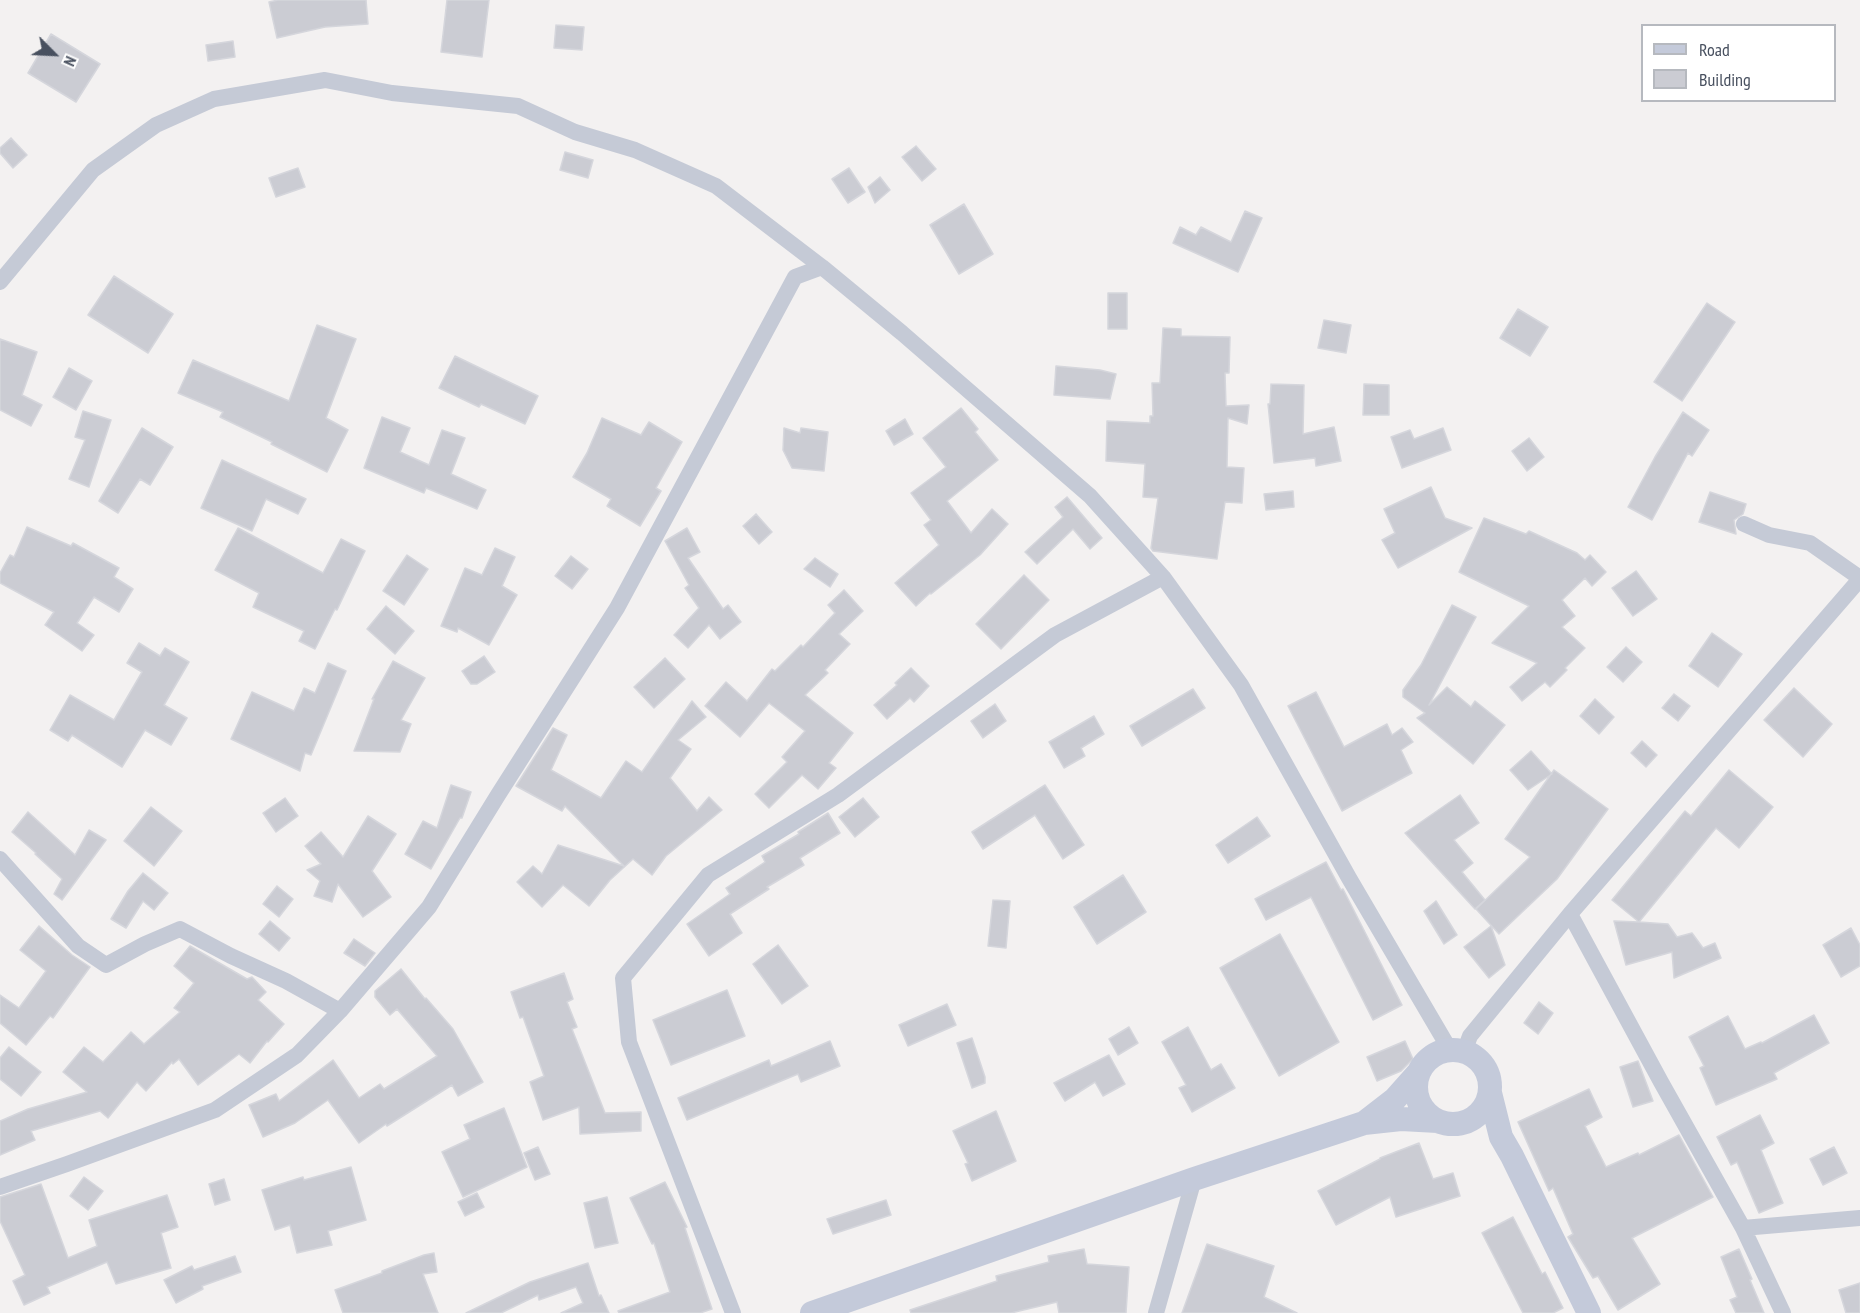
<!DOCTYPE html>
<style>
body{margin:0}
#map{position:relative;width:1860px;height:1313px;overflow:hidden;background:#f3f1f1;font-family:"PT Sans Narrow",sans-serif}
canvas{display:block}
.legend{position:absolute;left:1641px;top:24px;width:195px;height:78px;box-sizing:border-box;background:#fff;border:2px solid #b6b9bf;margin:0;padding:8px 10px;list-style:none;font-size:18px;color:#48505f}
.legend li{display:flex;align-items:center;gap:12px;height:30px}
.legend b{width:30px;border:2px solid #b6b9bf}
.north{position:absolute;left:24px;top:24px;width:60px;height:60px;-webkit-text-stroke:4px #fff;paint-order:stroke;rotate:114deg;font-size:16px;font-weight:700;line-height:24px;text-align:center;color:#48505f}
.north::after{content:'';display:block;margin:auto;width:21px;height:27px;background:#48505f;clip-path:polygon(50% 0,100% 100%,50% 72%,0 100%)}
</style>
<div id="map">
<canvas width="1860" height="1313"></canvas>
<ul class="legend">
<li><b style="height:8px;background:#c4cada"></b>Road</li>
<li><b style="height:16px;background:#cbccd3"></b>Building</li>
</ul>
<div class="north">N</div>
</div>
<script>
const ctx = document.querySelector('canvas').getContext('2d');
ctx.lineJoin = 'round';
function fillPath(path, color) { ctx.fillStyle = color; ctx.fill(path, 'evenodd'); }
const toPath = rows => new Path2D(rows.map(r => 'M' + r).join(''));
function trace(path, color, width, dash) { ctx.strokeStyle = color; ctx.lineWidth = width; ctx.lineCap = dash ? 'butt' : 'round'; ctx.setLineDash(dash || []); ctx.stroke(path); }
const building = toPath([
 [278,0,366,0,368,24,325,27,277,38,269,2,278,0],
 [447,0,489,0,482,57,441,52,447,0],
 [556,25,584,27,582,50,554,48,556,25],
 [51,34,100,64,76,102,28,73,51,34],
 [233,41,235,57,208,61,206,45,233,41],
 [11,138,27,155,13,168,0,153,0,148,11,138],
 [916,146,936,169,922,181,902,157,916,146],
 [565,152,593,160,588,178,560,170,565,152],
 [298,168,305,187,276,197,269,178,298,168],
 [849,168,865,192,848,203,832,179,849,168],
 [880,177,890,190,875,203,868,187,880,177],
 [964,204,993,254,959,274,930,225,964,204],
 [1245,211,1262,218,1238,272,1173,243,1180,227,1196,235,1201,227,1231,242,1245,211],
 [114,276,173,314,148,353,88,315,114,276],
 [1108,293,1127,293,1127,329,1108,329,1108,293],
 [1707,303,1735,322,1682,401,1654,382,1707,303],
 [1518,309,1548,327,1530,356,1500,338,1518,309],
 [1324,320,1351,325,1346,353,1318,348,1324,320],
 [317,325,356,339,326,418,348,430,327,472,271,444,272,442,220,417,223,412,178,393,193,360,289,401,317,325],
 [1163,328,1181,329,1181,336,1230,337,1229,373,1225,373,1226,406,1249,405,1247,424,1228,418,1227,467,1244,468,1242,503,1225,502,1217,559,1153,551,1151,548,1158,498,1143,497,1145,464,1106,461,1107,421,1150,423,1150,416,1153,416,1152,383,1160,383,1163,328],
 [0,339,37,352,22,395,42,405,31,426,0,410,0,339],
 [455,356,538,396,525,424,481,404,479,407,439,388,455,356],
 [1056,366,1100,370,1116,374,1110,399,1054,395,1056,366],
 [69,368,92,381,76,410,53,397,69,368],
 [1271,384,1304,385,1303,434,1334,427,1341,461,1316,466,1315,458,1274,463,1268,404,1270,404,1271,384],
 [1364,384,1389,385,1389,415,1363,415,1364,384],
 [961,408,978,429,975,432,998,460,947,501,971,533,992,509,1008,524,980,555,931,594,930,593,916,606,895,583,939,545,924,525,931,520,911,493,946,467,923,438,961,408],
 [83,411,111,420,89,487,69,479,85,440,75,437,83,411],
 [1683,412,1709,430,1692,456,1688,453,1652,520,1628,507,1655,457,1683,412],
 [382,417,410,428,400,452,429,465,442,430,465,438,451,474,486,490,477,509,426,488,424,493,364,468,382,417],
 [602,418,641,435,649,422,682,442,656,488,661,491,640,526,607,506,611,499,573,477,587,453,602,418],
 [905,419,913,434,894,445,886,431,905,419],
 [142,428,173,447,150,485,140,479,118,513,99,501,142,428],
 [784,428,800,433,801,428,828,432,824,471,792,468,783,450,784,428],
 [1443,428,1451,450,1402,468,1391,437,1410,430,1414,439,1443,428],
 [1529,438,1544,457,1527,471,1512,451,1529,438],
 [222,460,306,499,298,514,266,499,252,531,201,508,222,460],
 [1431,487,1445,518,1472,528,1398,568,1382,540,1395,533,1384,509,1431,487],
 [1293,491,1294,507,1266,510,1264,494,1293,491],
 [1710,492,1746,504,1743,514,1734,520,1736,534,1699,522,1710,492],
 [1067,497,1102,538,1090,549,1073,529,1037,564,1025,552,1063,517,1055,507,1067,497],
 [756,514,772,532,759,544,743,526,756,514],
 [1484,518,1526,534,1529,531,1577,553,1585,560,1590,555,1606,572,1592,586,1585,578,1562,600,1575,616,1562,627,1585,648,1565,668,1567,670,1550,687,1545,682,1522,701,1510,687,1537,663,1492,643,1529,606,1459,572,1484,518],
 [27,527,71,546,73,543,119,568,114,577,133,589,119,612,94,597,77,623,94,635,82,651,45,625,54,612,0,583,0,573,10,555,14,557,27,527],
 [238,528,323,573,341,539,365,551,337,610,335,609,315,649,299,641,304,631,253,607,259,593,215,570,238,528],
 [687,528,700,552,688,558,723,609,728,605,741,622,720,639,709,625,688,648,674,635,699,608,685,588,689,585,665,541,687,528],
 [495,548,515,557,502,586,517,595,489,645,458,628,457,632,441,626,465,568,482,575,495,548],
 [407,555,428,569,404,605,383,591,407,555],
 [571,556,588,569,572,589,555,576,571,556],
 [815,558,838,574,830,587,804,569,815,558],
 [1636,571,1657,599,1633,616,1612,588,1636,571],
 [1024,575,1049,600,1001,649,976,624,1024,575],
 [844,590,863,611,839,634,850,644,825,670,828,673,805,695,853,733,829,763,836,768,818,789,802,775,769,808,755,794,787,762,782,757,805,731,769,703,740,737,705,706,726,682,747,701,772,669,775,671,801,645,803,647,835,613,828,605,844,590],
 [1452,605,1476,617,1429,705,1447,687,1471,707,1475,701,1505,725,1473,764,1417,718,1425,713,1403,697,1403,690,1421,665,1452,605],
 [386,606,414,631,395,654,367,629,386,606],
 [1712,633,1742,654,1718,687,1689,666,1712,633],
 [139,643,160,656,165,648,189,662,164,705,187,718,171,745,145,730,122,767,72,735,68,741,50,730,70,695,114,720,142,672,127,663,139,643],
 [1626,647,1642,662,1623,682,1607,667,1626,647],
 [484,656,495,672,477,684,471,684,462,671,484,656],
 [665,658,685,679,654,708,634,687,665,658],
 [393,661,425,678,401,720,411,724,400,752,354,751,374,699,372,699,393,661],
 [328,663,346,671,311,755,305,753,300,771,231,739,252,692,294,711,304,688,315,693,328,663],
 [911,668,929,686,914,702,910,698,887,719,874,705,897,685,895,683,911,668],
 [1794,688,1832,724,1803,757,1764,720,1794,688],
 [1193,689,1205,708,1142,746,1130,726,1193,689],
 [1316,692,1344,747,1387,724,1392,735,1402,728,1413,742,1401,750,1412,773,1342,811,1288,706,1316,692],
 [1674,694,1690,706,1678,721,1662,708,1674,694],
 [1595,699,1614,717,1599,734,1580,716,1595,699],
 [692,701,706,717,678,740,691,749,670,778,697,811,709,797,722,810,666,856,652,875,633,859,610,880,589,906,563,885,542,907,517,882,533,866,542,874,558,845,624,866,565,806,562,811,516,786,553,728,567,735,551,770,601,798,626,761,642,772,692,701],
 [995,704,1006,721,983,738,971,721,995,704],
 [1094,716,1104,734,1081,748,1085,756,1064,768,1049,742,1094,716],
 [1642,741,1657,755,1646,767,1631,753,1642,741],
 [1531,751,1552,774,1528,790,1510,770,1531,751],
 [1554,770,1608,809,1557,879,1499,934,1476,909,1530,857,1505,839,1554,770],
 [1729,770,1773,807,1739,848,1716,828,1639,922,1668,924,1677,937,1692,933,1703,948,1715,943,1721,958,1674,978,1672,952,1626,965,1614,921,1639,922,1612,900,1685,811,1691,816,1729,770],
 [451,785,471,792,462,818,460,818,431,869,405,854,423,821,437,828,451,785],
 [1045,785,1084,845,1063,859,1035,815,983,849,972,832,1045,785],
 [1460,795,1479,823,1454,840,1473,863,1462,872,1485,900,1475,909,1405,833,1460,795],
 [285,798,298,816,276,832,263,813,285,798],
 [863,798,879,817,855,837,839,817,863,798],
 [151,807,182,831,154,866,124,841,151,807],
 [28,812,75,855,89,830,106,840,62,900,54,894,62,879,35,854,36,853,12,832,28,812],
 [828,813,840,833,800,858,804,865,767,887,769,889,730,914,742,933,709,956,687,924,730,894,726,888,765,862,762,856,799,834,798,832,828,813],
 [368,816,396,834,372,871,391,897,363,917,338,884,332,902,314,896,320,881,307,870,321,864,305,846,321,832,343,857,368,816],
 [1257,817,1270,836,1228,863,1216,845,1257,817],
 [1326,862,1341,890,1343,889,1402,1005,1373,1020,1311,897,1266,920,1255,899,1326,862],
 [143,873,168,893,154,910,143,901,126,928,111,919,128,891,143,873],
 [1123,875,1146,912,1097,944,1074,907,1123,875],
 [277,886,293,899,279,917,263,904,277,886],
 [993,900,1010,901,1006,948,988,946,993,900],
 [1436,901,1457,935,1444,944,1424,911,1436,901],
 [270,921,290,938,279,951,259,934,270,921],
 [39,926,72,955,90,967,53,1018,50,1016,26,1045,0,1023,0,995,19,1008,46,971,20,950,39,926],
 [1491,926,1505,965,1489,978,1464,947,1491,926],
 [1851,928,1860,945,1860,966,1841,977,1823,945,1851,928],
 [1280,934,1339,1042,1279,1076,1220,968,1280,934],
 [354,939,375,953,365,966,344,953,354,939],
 [778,945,808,986,782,1004,753,964,778,945],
 [190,946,247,979,252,977,266,992,258,1000,284,1024,268,1042,267,1041,250,1063,239,1054,198,1085,179,1059,173,1064,172,1062,146,1091,137,1082,108,1118,100,1111,31,1131,35,1140,0,1155,0,1121,28,1109,87,1092,63,1072,84,1047,103,1062,131,1032,144,1044,180,1012,174,1008,194,983,174,966,190,946],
 [401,969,425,999,426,998,453,1029,483,1082,458,1096,452,1085,387,1126,386,1124,359,1143,328,1100,295,1123,263,1137,249,1105,276,1094,279,1101,333,1060,359,1098,380,1084,384,1089,437,1056,397,1009,390,1015,375,997,375,991,401,969],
 [564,973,573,999,567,1002,577,1027,572,1029,605,1113,641,1112,641,1131,580,1134,579,1107,543,1120,530,1082,544,1076,523,1017,520,1018,511,992,564,973],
 [727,990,745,1036,671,1065,653,1020,727,990],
 [1539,1002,1553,1013,1538,1034,1524,1023,1539,1002],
 [947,1004,956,1025,908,1046,899,1025,947,1004],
 [1814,1015,1829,1043,1774,1073,1777,1079,1716,1105,1700,1068,1704,1066,1689,1037,1728,1016,1745,1049,1761,1042,1762,1043,1814,1015],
 [1129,1027,1138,1043,1118,1055,1109,1039,1129,1027],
 [1188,1027,1211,1070,1221,1064,1235,1088,1192,1112,1179,1088,1186,1085,1162,1042,1188,1027],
 [972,1038,985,1077,985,1083,972,1088,957,1043,972,1038],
 [830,1041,840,1066,801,1082,798,1074,687,1120,678,1098,769,1060,771,1066,830,1041],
 [1405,1041,1413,1059,1401,1071,1377,1081,1367,1057,1405,1041],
 [9,1047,41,1072,21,1096,0,1079,0,1058,9,1047],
 [1109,1055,1125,1084,1103,1096,1095,1082,1065,1101,1054,1083,1109,1055],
 [1638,1061,1653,1101,1633,1107,1620,1067,1638,1061],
 [1589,1089,1602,1117,1585,1126,1606,1167,1638,1153,1639,1155,1679,1135,1713,1197,1632,1238,1660,1284,1618,1310,1598,1276,1593,1278,1568,1237,1573,1234,1553,1188,1549,1191,1518,1122,1589,1089],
 [504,1108,527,1167,463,1197,442,1152,470,1139,464,1125,504,1108],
 [996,1111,1016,1161,972,1181,965,1164,968,1163,953,1131,996,1111],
 [1760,1115,1774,1143,1761,1150,1783,1203,1759,1213,1737,1162,1731,1165,1717,1137,1760,1115],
 [1419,1143,1433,1179,1453,1173,1460,1196,1396,1217,1390,1197,1336,1225,1318,1191,1380,1159,1380,1158,1419,1143],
 [538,1147,550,1174,535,1180,524,1153,538,1147],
 [1834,1147,1847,1173,1823,1185,1810,1159,1834,1147],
 [351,1167,366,1220,328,1231,332,1245,297,1253,290,1225,275,1230,262,1190,303,1177,304,1180,351,1167],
 [84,1177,103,1191,88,1210,70,1196,84,1177],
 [224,1179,230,1200,215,1205,209,1184,224,1179],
 [665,1182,687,1227,685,1228,712,1309,700,1313,619,1313,618,1311,670,1292,654,1243,652,1244,630,1198,665,1182],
 [41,1184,68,1258,97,1246,89,1220,167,1195,178,1227,161,1233,171,1268,116,1284,107,1262,47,1287,50,1293,24,1305,13,1281,25,1275,0,1221,0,1197,41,1184],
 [477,1193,484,1207,465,1216,458,1202,477,1193],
 [607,1197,618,1243,595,1248,584,1203,607,1197],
 [886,1200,891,1215,833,1234,827,1219,886,1200],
 [1513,1217,1542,1274,1545,1272,1563,1308,1553,1313,1523,1313,1482,1233,1513,1217],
 [1207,1244,1274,1266,1264,1297,1297,1313,1182,1313,1207,1244],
 [1084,1249,1087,1264,1129,1267,1126,1313,1059,1313,1057,1302,1011,1313,911,1313,910,1310,997,1281,996,1276,1049,1262,1048,1256,1084,1249],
 [1739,1249,1752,1279,1750,1280,1764,1313,1736,1313,1730,1300,1737,1297,1721,1257,1739,1249],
 [434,1253,437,1272,423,1274,438,1313,343,1313,335,1290,382,1273,382,1271,424,1255,434,1253],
 [235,1256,241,1272,202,1286,203,1289,176,1303,164,1280,192,1266,194,1270,235,1256],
 [588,1263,599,1296,601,1295,609,1313,561,1313,583,1303,576,1287,539,1300,538,1295,501,1313,466,1313,530,1282,588,1263],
 [1860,1283,1860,1313,1846,1313,1839,1290,1860,1283]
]);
fillPath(building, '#cbccd3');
trace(building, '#d5d6dc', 1.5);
trace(toPath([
 [0,282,93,170,156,125,214,99,325,80,392,93,518,106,575,132,635,150,716,186,822,267],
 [1744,524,1769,535,1810,543,1860,578],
 [0,859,78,946,106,965,145,944,180,929,231,956,286,981,340,1011],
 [1570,914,1661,1082,1743,1228,1783,1313],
 [1464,1052,1470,1036,1570,914,1860,579],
 [0,1187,67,1164,215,1110,297,1055,340,1011,429,907,498,795,617,608,795,277,822,267,902,333,1090,496,1163,577,1241,685,1349,878,1450,1050],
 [1743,1228,1860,1218],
 [733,1313,629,1042,623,978,708,875,838,795,1055,635,1163,577],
 [1156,1313,1194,1179]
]), '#c5cad6', 16);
trace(toPath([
 '1416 1087a37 37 0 1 1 74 0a37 37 0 1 1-74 0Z',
 [1490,1093,1501,1137,1512,1156,1589,1313],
 [1364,1123,1395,1099,1419,1072],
 [812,1313,1194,1179,1364,1123,1401,1119,1438,1121]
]), '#c4cada', 24);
</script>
